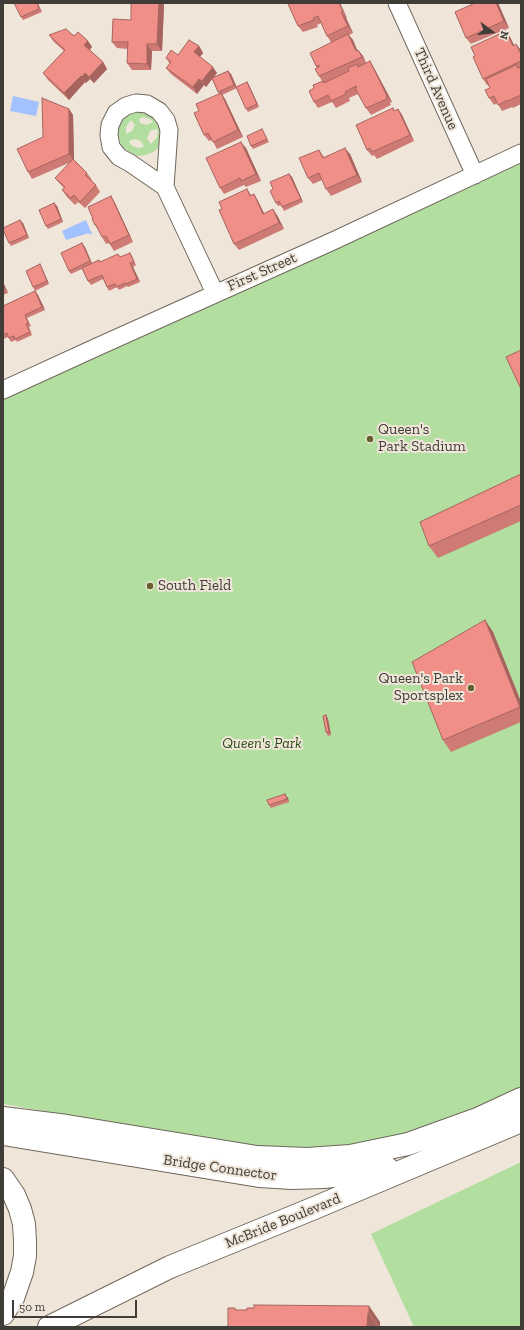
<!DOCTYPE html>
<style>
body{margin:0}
#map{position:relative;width:524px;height:1330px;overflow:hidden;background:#efe6d9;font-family:"Zilla Slab",serif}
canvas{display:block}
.frame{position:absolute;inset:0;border:4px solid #403c37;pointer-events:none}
.north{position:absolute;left:472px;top:12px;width:40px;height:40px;-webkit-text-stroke:3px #efe6d9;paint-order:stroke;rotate:105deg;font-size:11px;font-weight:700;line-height:16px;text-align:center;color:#403c37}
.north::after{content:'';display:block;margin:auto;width:14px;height:18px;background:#403c37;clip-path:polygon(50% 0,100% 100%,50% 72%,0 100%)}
.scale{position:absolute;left:12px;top:1300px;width:125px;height:18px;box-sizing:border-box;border:2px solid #403c37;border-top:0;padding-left:5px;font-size:12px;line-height:14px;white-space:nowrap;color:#403c37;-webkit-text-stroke:3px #efe6d9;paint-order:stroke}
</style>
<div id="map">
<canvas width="524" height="1330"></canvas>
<div class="frame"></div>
<div class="north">N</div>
<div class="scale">50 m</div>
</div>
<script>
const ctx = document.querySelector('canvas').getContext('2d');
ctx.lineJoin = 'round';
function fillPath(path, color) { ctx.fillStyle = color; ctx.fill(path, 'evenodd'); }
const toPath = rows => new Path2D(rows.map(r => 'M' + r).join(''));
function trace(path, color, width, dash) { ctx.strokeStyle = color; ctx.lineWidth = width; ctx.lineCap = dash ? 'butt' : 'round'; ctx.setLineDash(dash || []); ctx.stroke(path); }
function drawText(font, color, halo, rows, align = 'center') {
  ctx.font = font + ' "Zilla Slab",serif'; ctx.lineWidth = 4; ctx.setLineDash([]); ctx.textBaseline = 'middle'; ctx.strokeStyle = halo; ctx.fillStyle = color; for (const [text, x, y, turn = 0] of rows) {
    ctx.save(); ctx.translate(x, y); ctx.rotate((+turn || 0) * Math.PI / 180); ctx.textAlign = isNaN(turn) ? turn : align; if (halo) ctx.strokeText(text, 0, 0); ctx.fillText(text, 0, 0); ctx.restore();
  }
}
fillPath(toPath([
 [133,110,148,110,163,125,160,147,153,152,146,155,138,156,131,153,124,148,120,142,118,134,119,126,122,119],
 [143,117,150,119,153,122,147,125,140,123,139,119],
 [131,120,135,125,132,131,126,134,126,127],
 [156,129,158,130,157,137,151,144,147,139,150,131],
 [135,139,141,141,144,147,138,148,131,145,129,141],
 [521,163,521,1088,468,1112,389,1140,310,1149,247,1146,3,1104,3,400],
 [521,1162,521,1327,414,1327,371,1234]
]), '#b2dea0');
fillPath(toPath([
 [13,96,39,102,36,116,10,111],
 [86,220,92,234,90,235,89,233,66,240,62,231]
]), '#a2c1ff');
const minor = toPath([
 [397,3,475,175],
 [165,187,169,130,166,120,159,111,147,104,136,103,126,106,116,113,110,125,109,135,111,147,119,157,130,163,165,187,215,293],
 [3,390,97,347,333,241,521,153]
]);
const major = toPath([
 [3,1118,67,1126,257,1157,307,1159,350,1156,408,1144,480,1118,521,1099],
 [3,1134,259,1176,292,1178,324,1177,362,1173,387,1168],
 [3,1179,14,1195,20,1209,24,1224,25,1241,25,1256,22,1272,13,1298,3,1314],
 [49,1327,170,1267,312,1209,521,1121]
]);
trace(minor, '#70675d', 19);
trace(major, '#70675d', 24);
trace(minor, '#fff', 17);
trace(major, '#fff', 22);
fillPath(toPath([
 [38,3,42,12,23,20,21,17],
 [131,3,162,3,164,5,162,51,152,51,151,70,132,70,127,63,128,49,117,48,112,42,131,20],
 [340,3,347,18,346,18,353,33,349,35,353,40,357,50,358,50,363,56,366,63,370,61,374,68,392,102,390,103,391,105,371,115,366,108,358,94,349,98,350,101,336,108,332,102,318,108,314,102,314,88,322,81,319,76,317,68,316,66,331,42,327,36,321,23,317,25,318,27,303,32,298,26],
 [498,3,509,28,471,44,466,38],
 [49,35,74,36,88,41,92,47,90,50,103,62,107,69,94,83,90,79,86,83,85,82,69,100,48,80,43,73,64,51,54,42],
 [510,37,514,45,521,51,521,104,513,108,512,107,502,111,497,103,494,105,489,98,490,88,488,85,487,85,483,79],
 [199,46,203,53,200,57,217,73,214,77,231,74,237,88,222,95,225,99,243,137,217,149,212,140,209,141,204,135,199,111,219,93,212,79,206,87,204,85,197,94,171,74,166,68,170,64,166,58,178,55],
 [247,82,249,85,259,107,248,112,246,109],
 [393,108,394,111,398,109,402,115,414,141,377,159,374,155,372,156,367,150],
 [69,109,73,115,74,160,87,173,92,180,91,180,96,185,100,192,85,208,78,202,75,205,67,197,62,190,64,188,60,184,55,178,71,162,32,179,28,172,43,137],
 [264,133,269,142,253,149,251,146],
 [246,148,261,181,246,187,244,185,224,194,220,188],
 [319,150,324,157,350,154,362,182,331,196,326,189,322,180,313,184,308,178],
 [289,174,292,177,303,202,284,211,281,205,278,206,276,203,273,189],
 [247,189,251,195,254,194,258,201,264,213,277,215,284,229,239,250,234,244,222,209],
 [111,196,115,203,133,242,114,251,109,243,106,244,102,237,99,231,95,225,93,219],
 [54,203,57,206,63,222,48,229,46,226],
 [23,223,29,238,11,246,9,243],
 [85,247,92,263,99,260,100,262,121,257,130,253,132,256,136,265,133,267,140,282,128,287,127,286,119,290,117,287,109,291,103,279,91,285,88,281,82,269,71,274,69,271],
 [42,268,49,284,35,291,33,287],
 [3,282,8,293,3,295],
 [35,291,38,295,45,310,27,318,31,326,29,327,32,335,17,342,16,340,11,342,8,337,3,339,3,306],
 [521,474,521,521,438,558,429,546],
 [485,620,493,632,521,702,521,722,451,752,443,740],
 [326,715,328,719,331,735,328,736,326,732],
 [288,798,289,802,271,808,269,805],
 [369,1306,380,1322,380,1327,228,1327,236,1310]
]), '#ce7b75');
fillPath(toPath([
 [159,3,162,3,164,5,162,51,157,44],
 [339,3,340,3,347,18,343,11],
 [496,3,498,3,509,28,504,21],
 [341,12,346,18,353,33,348,26],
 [506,31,510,37,517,52,513,46],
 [348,34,353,40,360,57,356,51],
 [88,41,92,47,88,51,84,45],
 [147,44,152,51,151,70,147,64],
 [516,44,521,50,521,54],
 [199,46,203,53,198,59,194,52],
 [358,50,363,56,366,63,362,57],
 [370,61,374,68,392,102,387,96],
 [103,62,107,69,94,83,89,77],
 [213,67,217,73,206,87,202,81],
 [228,71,231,74,237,88,234,85],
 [85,73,90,79,86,83,82,77],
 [81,76,85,82,69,100,64,93],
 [199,79,204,85,197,94,193,87],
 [247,82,249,85,259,107,257,104],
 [221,93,225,99,243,137,238,130],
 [69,109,73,115,74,160,69,154],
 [398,109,402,115,414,141,410,135],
 [241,142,246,148,261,181,256,174],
 [345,148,350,154,362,182,357,175],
 [289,174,292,177,303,202,301,199],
 [254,194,258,201,267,220,263,214],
 [111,196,115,203,133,242,129,235],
 [54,203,57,206,63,222,61,219],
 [273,209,277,215,284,229,279,223],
 [20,220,23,223,29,238,27,235],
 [82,243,85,247,92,264,90,261],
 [130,263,133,267,140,282,137,279],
 [40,264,42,268,49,284,47,281],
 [3,282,8,293,3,286],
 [35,291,38,295,45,310,42,307],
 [485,620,493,632,521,702,521,709],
 [326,715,328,719,331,735,329,732],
 [285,794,288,798,289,802,287,799],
 [369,1306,380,1322,380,1327,379,1327,369,1313],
 [368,1313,378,1327,367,1327]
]), '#a7645f');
const building = toPath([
 [14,3,37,3,39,9,21,17,14,3],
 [131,3,159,3,157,44,147,44,147,64,127,63,128,42,112,42,113,19,131,20,131,3],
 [289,3,339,3,343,11,341,12,348,26,327,36,318,16,313,18,314,20,298,26,288,4,289,3],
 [475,3,496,3,504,21,466,38,455,12,475,3],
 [66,29,74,36,78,32,88,41,84,45,103,62,89,77,85,73,82,77,81,76,64,93,43,73,65,50,49,35,66,29],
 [506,31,513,46,516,44,521,54,521,61,483,79,473,57,475,56,471,47,506,31],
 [348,34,356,51,358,50,362,57,319,76,315,69,319,67,319,65,316,66,310,53,348,34],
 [189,40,199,46,194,52,213,67,202,81,199,79,193,87,166,68,171,62,166,58,171,50,178,55,189,40],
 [370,61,387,96,386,96,387,99,366,108,355,88,357,87,356,86,345,92,346,94,331,101,328,95,314,102,309,91,314,88,313,85,323,81,324,83,349,71,348,68,357,64,358,67,370,61],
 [516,65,518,68,521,67,521,95,508,101,508,100,498,105,494,96,489,98,485,90,490,88,486,79,516,65],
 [228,71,234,85,218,92,212,78,228,71],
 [247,82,257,104,246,109,236,87,247,82],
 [221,93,238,130,213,142,208,133,204,135,194,113,199,111,196,104,221,93],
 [42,98,69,109,69,154,28,172,17,149,43,137,42,98],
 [393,108,394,111,398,109,410,135,372,152,370,148,367,150,356,125,393,108],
 [262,129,267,139,251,146,247,136,262,129],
 [241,142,256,174,241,181,240,178,220,188,206,158,241,142],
 [345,148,357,175,326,189,319,173,308,178,299,158,319,150,323,158,345,148],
 [73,159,87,173,85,175,96,185,80,202,74,195,71,198,62,190,65,187,55,178,73,159],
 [289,174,301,199,282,207,279,201,276,203,270,191,273,189,270,182,289,174],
 [247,189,250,196,254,194,263,214,273,209,279,223,234,244,219,210,222,209,219,202,247,189],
 [111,196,129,235,110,244,106,236,102,237,96,225,95,225,92,219,93,219,88,207,111,196],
 [54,203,61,219,46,226,39,210,54,203],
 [20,220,27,235,9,243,3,230,3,228,20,220],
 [82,243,90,261,69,271,61,253,82,243],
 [130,253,134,262,130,263,137,279,126,284,125,283,116,287,115,284,107,287,102,275,88,281,82,268,99,260,100,262,118,254,120,257,130,253],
 [40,264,47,281,33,287,26,271,40,264],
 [35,291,42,307,25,315,28,323,26,324,30,332,15,339,14,336,9,338,7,333,3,335,3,306,35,291],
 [521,350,521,389,506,357,521,350],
 [521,474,521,505,429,546,420,522,521,474],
 [485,620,520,707,443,740,412,662,485,620],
 [326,715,329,732,326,732,323,716,326,715],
 [285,794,287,799,269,805,267,800,285,794],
 [254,1305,369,1306,369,1313,368,1313,367,1327,228,1327,228,1308,235,1308,235,1310,247,1310,247,1308,254,1308,254,1305]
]);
fillPath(building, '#ef8f88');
trace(building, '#a7645f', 1);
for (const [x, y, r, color] of [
 [370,439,4,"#65602c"],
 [150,586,4,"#65602c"],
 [471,688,4,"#65602c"]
]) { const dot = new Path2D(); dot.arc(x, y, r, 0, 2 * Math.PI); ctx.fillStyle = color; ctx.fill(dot); trace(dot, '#efe6d9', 1.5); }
drawText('15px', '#403c37', '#efe6d9', [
 ["Third Avenue",436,89,66],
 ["First Street",262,272,-24],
 ["Bridge Connector",220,1168,8],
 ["McBride Boulevard",283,1221,-22]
]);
drawText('15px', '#403c37', '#efe6d9', [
 ["Queen's",378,430],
 ["Park Stadium",378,447],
 ["South Field",158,586],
 ["Queen's Park",463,679,"right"],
 ["Sportsplex",463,696,"right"]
], 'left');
drawText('italic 15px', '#284a16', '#efe6d9', [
 ["Queen's Park",262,744]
]);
</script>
